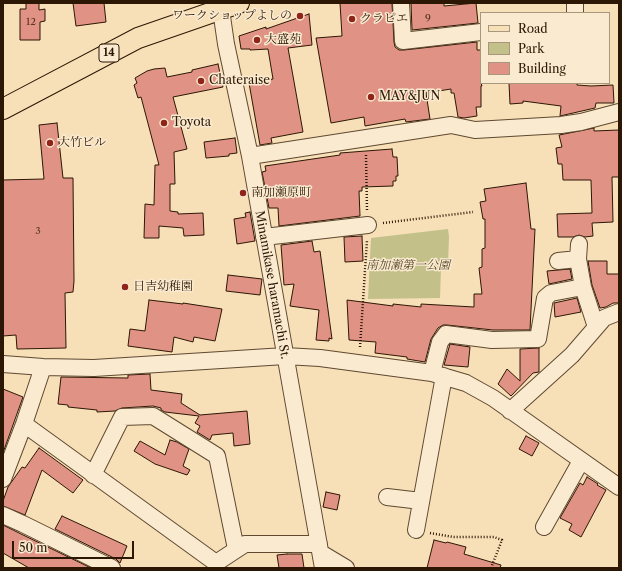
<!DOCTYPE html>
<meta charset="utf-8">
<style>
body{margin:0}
#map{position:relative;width:622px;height:571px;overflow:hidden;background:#f7dfb7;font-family:"Libre Caslon Text",serif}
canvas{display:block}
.frame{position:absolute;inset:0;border:4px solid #2c1704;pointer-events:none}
.legend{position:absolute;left:480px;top:12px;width:130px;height:72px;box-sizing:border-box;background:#faead0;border:1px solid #a8967e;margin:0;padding:5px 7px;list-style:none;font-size:12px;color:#2c1704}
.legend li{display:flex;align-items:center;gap:8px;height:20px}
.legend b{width:20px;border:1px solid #a8967e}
.scale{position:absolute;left:12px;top:541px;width:122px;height:18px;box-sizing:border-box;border:2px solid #2c1704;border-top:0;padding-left:5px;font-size:12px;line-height:14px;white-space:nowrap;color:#2c1704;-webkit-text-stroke:3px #faead0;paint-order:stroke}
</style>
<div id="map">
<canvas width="622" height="571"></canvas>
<div class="frame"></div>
<ul class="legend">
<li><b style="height:5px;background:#f7dfb7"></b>Road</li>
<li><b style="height:11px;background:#c3c089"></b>Park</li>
<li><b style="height:11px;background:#e09285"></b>Building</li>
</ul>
<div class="scale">50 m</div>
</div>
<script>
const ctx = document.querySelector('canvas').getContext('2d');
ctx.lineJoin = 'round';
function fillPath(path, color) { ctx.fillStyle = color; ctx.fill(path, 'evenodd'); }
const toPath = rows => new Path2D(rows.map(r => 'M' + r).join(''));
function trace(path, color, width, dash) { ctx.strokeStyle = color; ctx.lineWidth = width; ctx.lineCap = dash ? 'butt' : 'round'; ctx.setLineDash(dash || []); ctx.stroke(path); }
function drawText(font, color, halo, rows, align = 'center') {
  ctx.font = font + ' "Libre Caslon Text","Noto Serif JP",serif'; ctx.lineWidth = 3; ctx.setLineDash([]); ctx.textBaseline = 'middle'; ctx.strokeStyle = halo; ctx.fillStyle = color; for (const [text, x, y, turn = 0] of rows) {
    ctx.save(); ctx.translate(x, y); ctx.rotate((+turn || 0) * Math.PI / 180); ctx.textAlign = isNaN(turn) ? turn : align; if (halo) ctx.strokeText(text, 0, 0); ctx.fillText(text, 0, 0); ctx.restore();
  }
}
fillPath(toPath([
 [448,229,449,237,448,264,441,267,440,298,368,299,371,238]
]), '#c3c089');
const building = toPath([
 [26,3,39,3,39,10,45,9,45,21,40,22,40,40,20,40,20,9,26,9,26,3],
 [73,3,104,3,106,22,76,26,73,3],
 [340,3,392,3,394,42,395,47,399,50,404,50,477,42,477,50,481,50,481,83,482,86,481,86,481,107,476,107,477,116,464,118,458,117,454,93,451,93,451,89,426,93,430,119,406,122,405,119,365,126,364,117,331,123,316,38,342,36,340,3],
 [411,3,444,3,444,6,476,3,478,23,412,30,411,3],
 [309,14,312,45,288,48,303,132,271,138,272,143,260,145,249,83,273,79,268,49,250,50,250,49,241,49,239,36,266,27,266,29,309,14],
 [218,64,223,87,173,97,187,149,174,152,175,184,170,184,170,211,178,212,178,214,203,213,204,235,184,236,183,228,159,226,159,238,144,238,145,204,154,205,155,165,159,165,141,97,138,98,134,85,137,83,135,78,147,71,154,69,165,68,167,77,192,72,192,70,218,64],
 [509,83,577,83,577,85,591,86,613,85,614,103,596,103,595,108,560,116,561,106,523,101,523,103,510,104,509,83],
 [57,123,63,178,73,178,74,281,73,292,65,293,66,348,17,349,16,335,3,336,3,180,44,179,39,125,57,123],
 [594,128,594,131,619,130,619,177,612,177,613,222,592,223,593,236,585,237,579,235,573,237,558,237,557,214,592,213,591,180,563,180,562,164,558,164,556,148,562,147,559,135,594,128],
 [235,138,237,153,229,154,229,156,206,158,204,142,235,138],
 [392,149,393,157,397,157,398,176,396,176,396,181,393,181,393,186,362,187,362,191,359,191,360,216,279,226,278,208,269,208,262,172,266,171,265,166,340,155,340,153,392,149],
 [526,183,531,229,535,229,530,330,493,330,447,325,443,325,438,328,431,339,425,362,407,359,407,357,375,353,376,342,349,340,347,300,393,306,393,304,421,307,421,304,474,307,474,294,482,294,479,268,482,267,482,249,485,248,485,219,483,219,480,202,486,201,484,189,526,183],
 [250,212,255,241,237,244,234,219,246,217,245,213,250,212],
 [362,236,363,261,345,262,344,237,362,236],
 [312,241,314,252,320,251,332,339,329,338,329,341,316,340,319,310,290,306,294,284,284,285,281,245,312,241],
 [588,261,607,261,607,274,619,274,619,303,613,303,606,307,600,308,592,285,588,261],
 [570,269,572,279,549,284,547,271,570,269],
 [228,275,262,279,260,295,226,291,228,275],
 [577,298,581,312,555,317,554,303,577,298],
 [149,300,183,304,183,303,222,309,215,341,194,337,193,342,174,337,172,352,128,346,130,329,145,331,149,300],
 [450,344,470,347,468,367,444,365,450,344],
 [539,348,539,372,533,373,511,396,498,384,507,369,520,381,520,349,539,348],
 [150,374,151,390,182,394,181,403,200,415,247,411,250,444,234,446,233,433,212,435,210,440,197,432,200,426,195,423,199,416,165,412,161,410,161,408,153,406,122,408,115,411,97,412,97,410,68,407,68,405,58,404,61,377,128,378,128,375,150,374],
 [3,389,23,397,4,450,3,450,3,389],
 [526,436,539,443,532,456,519,449,526,436],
 [170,440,177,442,189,449,183,466,190,470,187,475,155,464,134,451,140,441,165,455,170,440],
 [39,448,83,480,73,493,42,470,25,515,3,506,3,501,8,487,22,467,25,468,39,448],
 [587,477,598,484,597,485,606,490,581,537,569,530,572,524,560,518,580,483,583,485,587,477],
 [326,492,340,495,337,510,323,507,326,492],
 [62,516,127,546,120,563,116,559,55,529,62,516],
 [3,525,19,533,91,568,29,568,3,553,3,525],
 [434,540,446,543,447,542,466,547,464,554,501,565,500,568,427,568,434,540],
 [287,554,302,554,304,568,279,568,277,555,287,554]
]);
fillPath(building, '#e09285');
trace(building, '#2c1704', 1);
const minor = toPath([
 [220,3,226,44,250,156,323,568],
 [401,3,403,41,481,32],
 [575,13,575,3],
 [250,156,451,125,475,130,561,125,581,122,619,112],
 [264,237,368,225],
 [579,244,578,259,583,287],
 [558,261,578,259],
 [3,364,43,367,94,368,285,356,320,358,432,373,466,383,493,398,619,487],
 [432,373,440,342,446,334,492,340,538,339,545,298,551,293,583,287,596,327],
 [510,411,572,355,604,318,619,312],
 [24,424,216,563,245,544,319,544],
 [93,475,122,417,153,416,217,456,236,549],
 [3,479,24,424,43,367],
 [387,497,421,501],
 [3,515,23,524,112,568],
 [544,527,581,461],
 [416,530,444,376],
 [321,553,346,568]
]);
const major = toPath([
 [3,109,138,38,239,3]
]);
trace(minor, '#5f4931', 18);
trace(major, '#2c1704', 22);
trace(toPath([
 [366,155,367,210],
 [383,223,473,212],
 [360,347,367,240],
 [430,533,453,537,494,537,502,540,491,568]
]), '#2c1704', 2.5, [1, 2]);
trace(minor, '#faead0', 16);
trace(major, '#f7dfb7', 20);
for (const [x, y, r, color] of [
 [300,16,4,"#8f2418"],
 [352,19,4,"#8f2418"],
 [257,40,4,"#8f2418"],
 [201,81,4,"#8f2418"],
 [371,97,4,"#8f2418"],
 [164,123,4,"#8f2418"],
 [50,143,4,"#8f2418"],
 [243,193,4,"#8f2418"],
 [125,287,4,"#8f2418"]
]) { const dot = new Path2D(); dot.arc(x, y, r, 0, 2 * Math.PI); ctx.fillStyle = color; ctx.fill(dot); trace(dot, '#faead0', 1.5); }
drawText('10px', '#593624', null, [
 ["9",428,18],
 ["12",31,22],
 ["3",38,231]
]);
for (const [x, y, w] of [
 [109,53,20]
]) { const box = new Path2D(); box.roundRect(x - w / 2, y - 9, w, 18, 3); ctx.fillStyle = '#faead0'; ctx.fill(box); trace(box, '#2c1704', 1); }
drawText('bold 11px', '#2c1704', null, [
 ["14",109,53]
]);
drawText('12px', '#2c1704', '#faead0', [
 ["ワークショップよしの",292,16,"right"],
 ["クラピエ",360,19],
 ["大盛苑",265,40],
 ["Chateraise",209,81],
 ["MAY&JUN",379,97],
 ["Toyota",172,123],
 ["大竹ビル",58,143],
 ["南加瀬原町",251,193],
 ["日吉幼稚園",133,287]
], 'left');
drawText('italic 12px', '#594a2c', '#faead0', [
 ["南加瀬第一公園",408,266]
]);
drawText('12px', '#2c1704', '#faead0', [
 ["Minamikase haramachi St.",272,285,80]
]);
</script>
